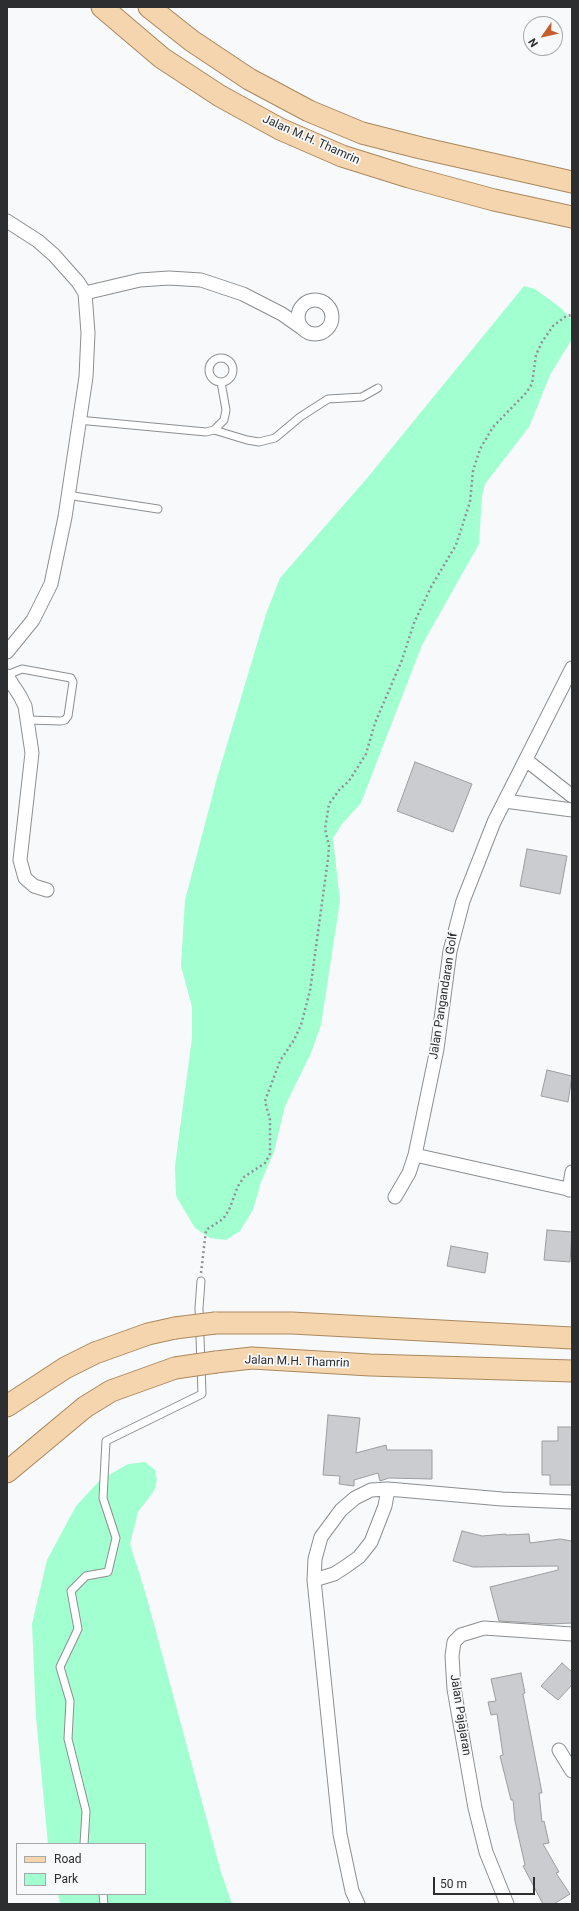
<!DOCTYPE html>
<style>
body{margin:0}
#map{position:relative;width:579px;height:1911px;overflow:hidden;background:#f7f9fb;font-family:Roboto,sans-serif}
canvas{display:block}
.frame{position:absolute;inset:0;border:8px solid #2d2e2f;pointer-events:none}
.legend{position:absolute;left:16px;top:1843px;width:130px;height:52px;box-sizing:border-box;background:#f7f9fb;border:1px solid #a6a8a9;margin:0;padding:5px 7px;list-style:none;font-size:12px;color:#2d2e2f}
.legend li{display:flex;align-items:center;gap:8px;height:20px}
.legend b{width:20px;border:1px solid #a6a8a9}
.north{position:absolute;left:523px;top:16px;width:40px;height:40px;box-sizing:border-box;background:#f7f9fb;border:1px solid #a6a8a9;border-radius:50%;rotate:236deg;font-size:11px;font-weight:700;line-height:16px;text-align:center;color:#2d2e2f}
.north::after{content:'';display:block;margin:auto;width:14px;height:18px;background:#c45e2e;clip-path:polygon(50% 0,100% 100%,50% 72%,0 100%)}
.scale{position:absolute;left:433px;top:1877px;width:102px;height:18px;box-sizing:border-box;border:2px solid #2d2e2f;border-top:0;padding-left:5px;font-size:12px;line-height:14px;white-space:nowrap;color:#2d2e2f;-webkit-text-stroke:3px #f7f9fb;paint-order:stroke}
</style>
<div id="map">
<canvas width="579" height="1911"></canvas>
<div class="frame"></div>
<ul class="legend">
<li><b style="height:5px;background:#f4d5ad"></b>Road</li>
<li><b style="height:11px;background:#a1ffd0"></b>Park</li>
</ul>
<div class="north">N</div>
<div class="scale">50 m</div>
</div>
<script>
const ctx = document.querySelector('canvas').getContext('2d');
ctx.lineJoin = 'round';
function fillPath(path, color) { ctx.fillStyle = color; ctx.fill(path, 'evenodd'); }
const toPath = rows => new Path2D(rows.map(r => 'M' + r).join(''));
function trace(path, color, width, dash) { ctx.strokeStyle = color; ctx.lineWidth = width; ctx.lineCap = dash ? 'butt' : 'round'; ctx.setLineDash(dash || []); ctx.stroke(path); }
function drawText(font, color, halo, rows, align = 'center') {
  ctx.font = font + ' Roboto,sans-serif'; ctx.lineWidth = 3.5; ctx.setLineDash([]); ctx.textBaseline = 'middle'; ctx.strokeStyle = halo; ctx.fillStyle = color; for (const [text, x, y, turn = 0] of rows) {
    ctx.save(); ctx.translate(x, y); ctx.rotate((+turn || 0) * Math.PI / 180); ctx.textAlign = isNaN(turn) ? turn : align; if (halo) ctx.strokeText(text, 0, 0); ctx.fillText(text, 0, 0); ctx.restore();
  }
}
fillPath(toPath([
 [524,286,535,289,561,308,572,320,572,339,550,375,529,427,485,484,482,496,479,544,422,645,361,803,342,824,333,838,340,901,321,1025,311,1053,285,1106,274,1152,261,1182,253,1210,240,1231,226,1240,210,1238,195,1228,176,1196,175,1166,192,1038,192,1007,181,966,185,900,217,778,266,614,280,578,368,477],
 [145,1462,155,1470,157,1480,154,1491,138,1512,130,1544,146,1595,221,1872,232,1904,60,1904,58,1894,145,1894,145,1844,48,1844,36,1717,32,1624,47,1560,76,1506,100,1480,128,1464]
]), '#a1ffd0');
const building = toPath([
 [415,762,472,784,453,832,397,811,415,762],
 [527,849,567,856,560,894,520,886,527,849],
 [547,1070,572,1076,568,1102,541,1096,547,1070],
 [547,1230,572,1232,570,1262,544,1260,547,1230],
 [451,1246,488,1253,485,1273,447,1266,451,1246],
 [328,1415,360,1418,356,1453,386,1445,387,1450,432,1450,432,1479,389,1478,380,1481,378,1473,354,1480,354,1486,339,1484,340,1476,323,1475,328,1415],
 [558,1427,572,1427,572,1485,550,1485,550,1475,542,1475,542,1441,558,1441,558,1427],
 [462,1531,482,1536,506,1534,506,1535,529,1534,530,1543,560,1539,572,1541,572,1623,550,1624,499,1621,490,1587,558,1570,558,1566,473,1567,453,1561,462,1531],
 [562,1663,572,1672,572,1685,558,1700,541,1686,562,1663],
 [521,1673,525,1693,523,1694,542,1793,539,1793,542,1822,544,1821,549,1843,543,1844,559,1872,556,1873,570,1894,554,1904,543,1904,523,1866,525,1865,515,1821,513,1800,511,1800,500,1756,503,1755,497,1714,491,1715,488,1702,496,1701,491,1679,521,1673]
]);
fillPath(building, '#cbcccf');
trace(building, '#9c9da0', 1);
const lane = toPath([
 '209 370a12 12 0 1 1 24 0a12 12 0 1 1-24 0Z',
 [78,420,206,432,214,430,224,420,226,410,221,382],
 [214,430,247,440,259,442,275,438,300,417,328,399,362,397,378,388],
 [67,495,158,509],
 [7,675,22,669,71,678,73,682,68,716,65,720,61,721,28,720],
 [84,1844,86,1811,68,1739,70,1701,60,1667,78,1629,71,1591,86,1576,108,1572,116,1538,103,1498,106,1441,202,1394,199,1308,201,1281],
 [103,1894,104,1904]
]);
const street = toPath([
 [7,221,38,241,54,255,78,282,85,293,88,333,86,377,65,517,51,584,33,620,7,652],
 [85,293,140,280,169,278,201,280,243,294,282,314,302,328],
 '298 317a17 17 0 1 1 34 0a17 17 0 1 1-34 0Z',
 [7,676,20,696,25,706,32,753,20,860,25,878,34,886,47,890],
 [526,760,572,796],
 [505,801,572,810],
 [415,1155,572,1190],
 [569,1190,572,1172],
 [395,1197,409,1173,415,1155,437,1049,450,951,463,901,494,822,572,668],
 [314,1580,334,1574,345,1567,359,1557,371,1542,385,1506,388,1489],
 [559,1750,572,1771],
 [358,1904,352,1891,340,1834,314,1580,315,1559,321,1537,341,1510,355,1498,371,1490,388,1489,502,1499,572,1502],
 [507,1904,486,1852,475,1808,454,1689,452,1656,454,1642,461,1635,484,1628,572,1634]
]);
const primary = toPath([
 [102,7,162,58,220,96,280,129,342,156,409,177,494,200,572,217],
 [149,7,192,41,249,79,309,111,362,133,421,148,572,182],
 [215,1323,292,1323,572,1338],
 [216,1362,252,1358,370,1365,572,1371],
 [7,1406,65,1368,95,1353,148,1334,175,1328],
 [7,1472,85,1407,111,1391,175,1368]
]);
trace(lane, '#8c8e90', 9);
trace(street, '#8c8e90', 15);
trace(primary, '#aa885e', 23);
trace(toPath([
 [201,1273,206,1230,223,1219,229,1210,238,1186,244,1177,265,1163,270,1154,270,1120,265,1101,280,1061,294,1040,301,1025,310,991,328,859,329,846,325,829,329,804,340,789,349,781,366,754,375,723,402,660,414,623,431,587,456,545,470,502,473,471,480,449,493,427,526,393,532,384,536,355,542,342,553,326,566,316,572,315]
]), '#909193', 2.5, [2, 3]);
trace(lane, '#fff', 7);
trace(street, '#fff', 13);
trace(primary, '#f4d5ad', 21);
const primaryBridge = toPath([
 [175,1328,215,1323],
 [175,1368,216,1362]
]);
trace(primaryBridge, '#aa885e', 23, []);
trace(primaryBridge, '#f4d5ad', 21);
drawText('12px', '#2d2e2f', '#f7f9fb', [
 ["Jalan M.H. Thamrin",311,140,24],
 ["Jalan Pangandaran Golf",444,996,-81],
 ["Jalan M.H. Thamrin",297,1362,2],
 ["Jalan Pajajaran",460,1715,81]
]);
</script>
